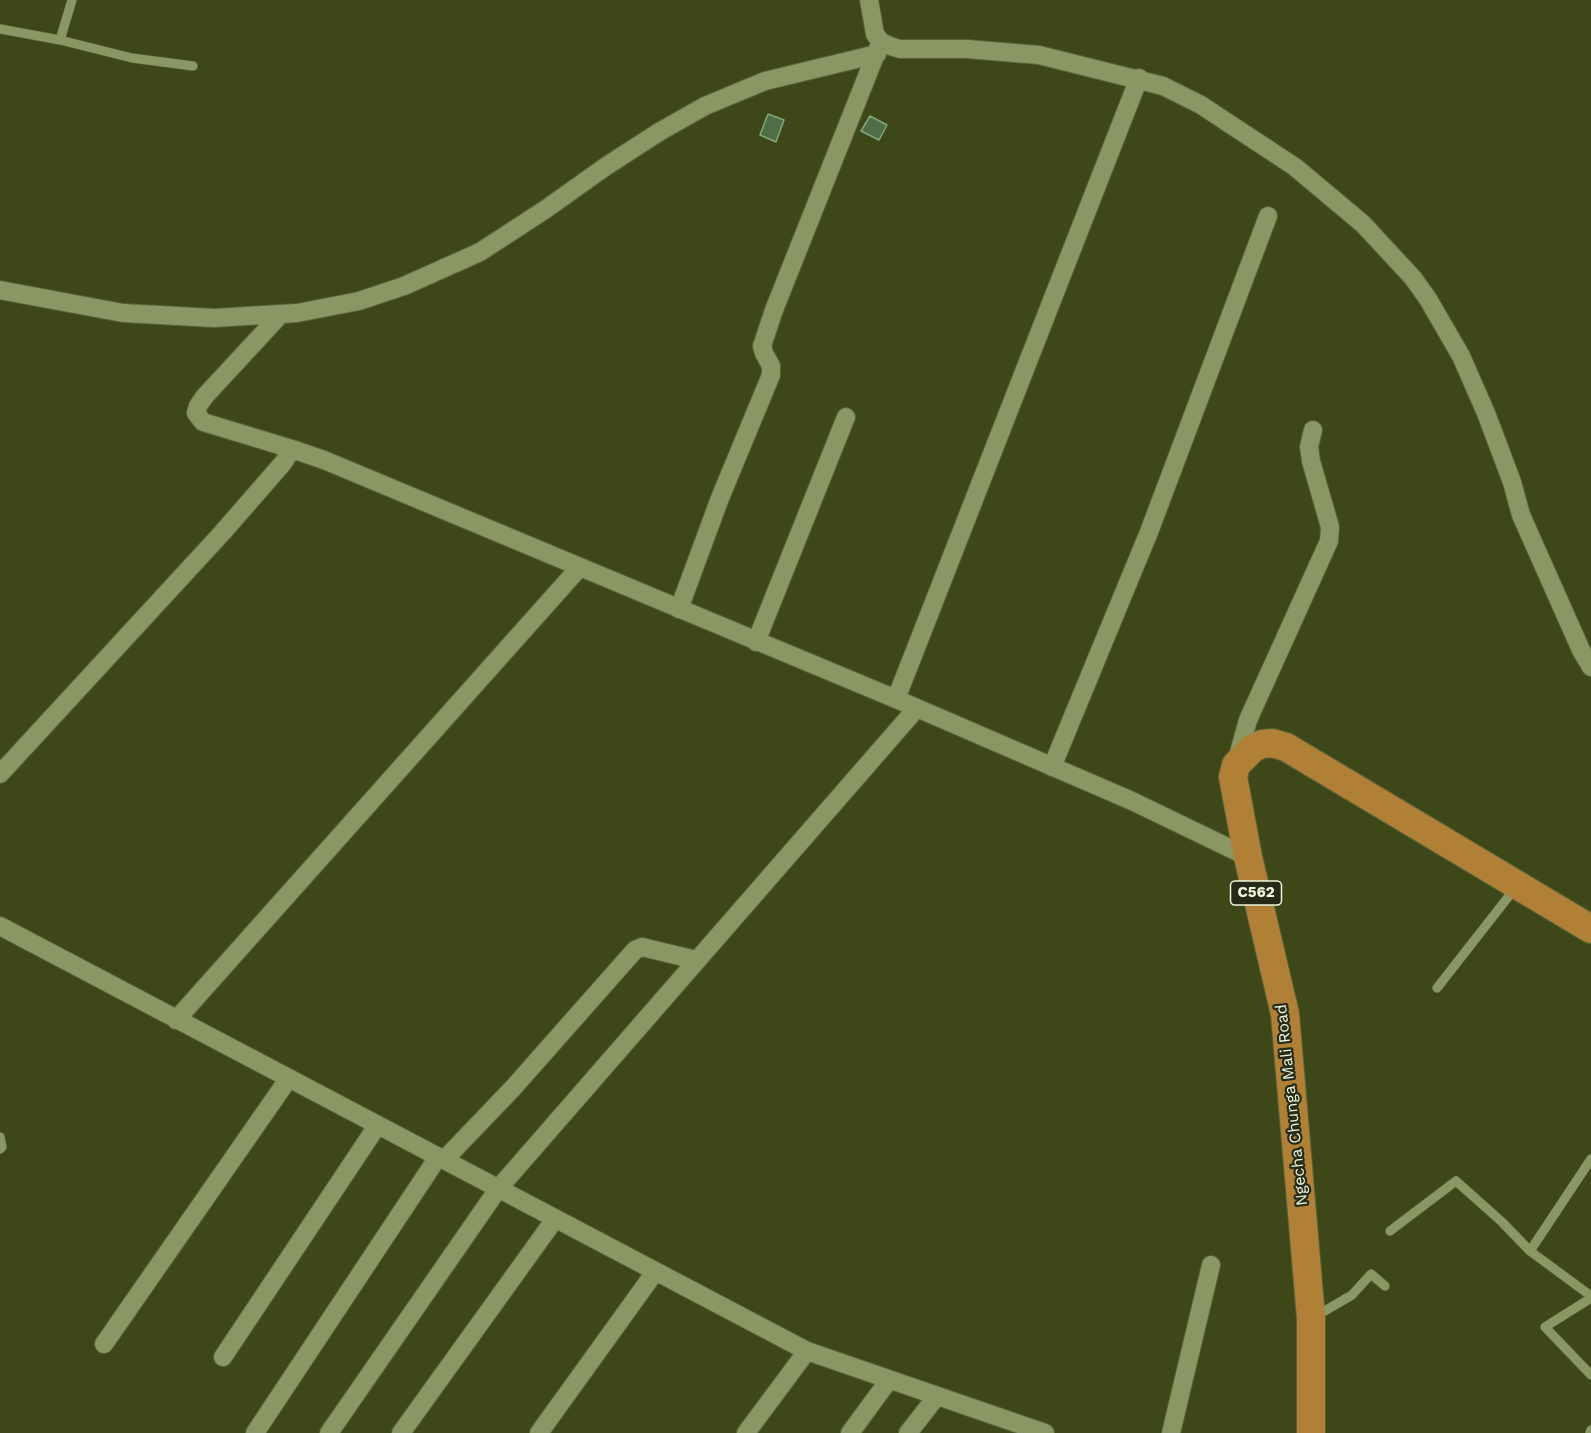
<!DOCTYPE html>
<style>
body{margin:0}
canvas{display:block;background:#3d4718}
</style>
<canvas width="1591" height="1433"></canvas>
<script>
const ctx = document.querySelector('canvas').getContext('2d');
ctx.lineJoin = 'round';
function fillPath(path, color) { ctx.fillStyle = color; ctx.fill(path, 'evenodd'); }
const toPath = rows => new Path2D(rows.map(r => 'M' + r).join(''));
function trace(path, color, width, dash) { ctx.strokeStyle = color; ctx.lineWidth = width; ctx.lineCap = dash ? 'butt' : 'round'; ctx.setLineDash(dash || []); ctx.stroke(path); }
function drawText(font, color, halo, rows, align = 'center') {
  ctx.font = font + ' "Work Sans",sans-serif'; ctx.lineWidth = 4.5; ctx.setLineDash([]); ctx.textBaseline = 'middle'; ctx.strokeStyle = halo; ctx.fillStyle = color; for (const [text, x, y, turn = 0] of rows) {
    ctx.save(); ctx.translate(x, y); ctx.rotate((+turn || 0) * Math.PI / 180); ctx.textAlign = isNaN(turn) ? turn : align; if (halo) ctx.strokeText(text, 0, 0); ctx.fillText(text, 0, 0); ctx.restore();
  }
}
const building = toPath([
 [768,114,784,120,776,142,760,135,768,114],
 [870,116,887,125,879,140,861,131,870,116]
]);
fillPath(building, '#4f6d47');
trace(building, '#85a67c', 1.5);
const lane = toPath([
 [72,0,60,40,132,58,193,66],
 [0,29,60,40],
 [1437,988,1516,887],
 [0,1137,2,1147,0,1149],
 [1390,1231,1456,1181,1502,1222,1530,1251,1591,1296],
 [1530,1251,1591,1159],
 [1591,1298,1545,1327,1591,1375],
 [1316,1316,1352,1295,1371,1274,1385,1286],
 [1590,1433,1591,1430]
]);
const street = toPath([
 [869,0,875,34,881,42,890,46,900,49,967,49,1039,55,1163,86,1201,105,1295,167,1363,224,1413,278,1428,299,1461,356,1486,413,1512,482,1521,515,1581,650,1591,667],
 [0,290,123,313,214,318,297,313,359,301,404,286,480,252,546,209,605,167,659,132,705,106,765,81,877,54],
 [281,314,205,396,198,406,196,413,203,422,292,449],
 [679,609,720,498,771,375,771,366,764,353,762,346,774,310,879,46],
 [756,642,846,417],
 [896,699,1139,78],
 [1237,760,1248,720,1329,541,1330,527,1311,461,1309,447,1313,430],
 [1052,767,1149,532,1268,216],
 [0,774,222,533,283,463,292,449,324,460,896,699,1132,801,1248,857],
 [0,926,807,1351,1045,1433],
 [176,1020,579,568],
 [445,1159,513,1088,635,950,642,947,696,960],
 [104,1344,289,1078],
 [223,1357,377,1126],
 [255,1433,438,1157],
 [329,1433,498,1189,916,709],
 [401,1433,555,1219],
 [539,1433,655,1272],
 [746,1433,807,1351],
 [850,1433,889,1380],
 [908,1433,937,1396],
 [1171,1433,1211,1265]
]);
const primary = toPath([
 [1311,1433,1311,1318,1285,1014,1248,857,1233,777,1236,765,1253,748,1262,744,1272,743,1286,747,1591,929]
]);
trace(lane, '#5a6139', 10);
trace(street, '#5a6139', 20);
trace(primary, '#5a6139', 30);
trace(lane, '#8b9665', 9);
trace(street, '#8b9665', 18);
trace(primary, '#b08037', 28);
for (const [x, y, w] of [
 [1256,893,51]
]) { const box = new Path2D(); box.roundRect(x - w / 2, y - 12, w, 24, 4.5); ctx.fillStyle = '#262b17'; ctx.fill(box); trace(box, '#eff6dc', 1.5); }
drawText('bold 15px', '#eff6dc', null, [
 ["C562",1256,893]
]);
drawText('16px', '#eff6dc', '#262b17', [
 ["Ngecha Chunga Mali Road",1292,1105,-96]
]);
</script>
